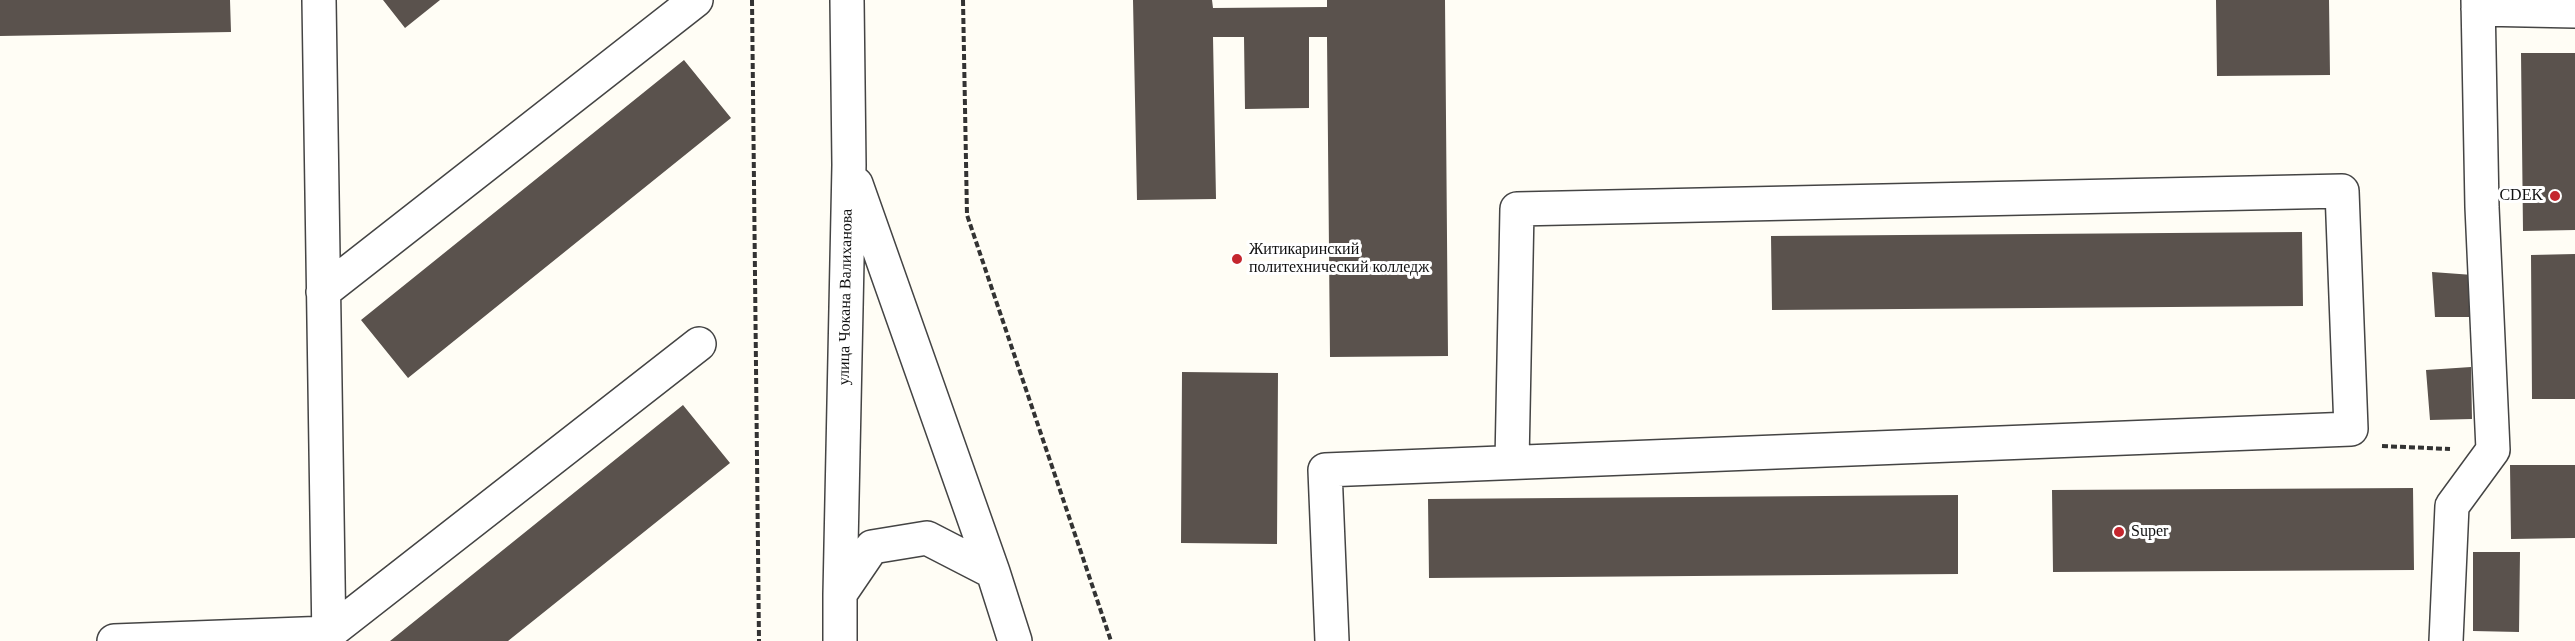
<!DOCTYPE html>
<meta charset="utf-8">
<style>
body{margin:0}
canvas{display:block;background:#fffdf5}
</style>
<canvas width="2575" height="641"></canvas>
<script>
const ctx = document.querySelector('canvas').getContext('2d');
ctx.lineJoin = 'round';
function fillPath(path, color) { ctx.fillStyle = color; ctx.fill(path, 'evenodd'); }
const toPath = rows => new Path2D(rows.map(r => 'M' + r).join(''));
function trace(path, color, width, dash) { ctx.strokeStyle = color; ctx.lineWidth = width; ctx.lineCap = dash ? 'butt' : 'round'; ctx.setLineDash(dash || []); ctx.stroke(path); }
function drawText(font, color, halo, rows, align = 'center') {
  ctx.font = font + ' "Times New Roman",serif'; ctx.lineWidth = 6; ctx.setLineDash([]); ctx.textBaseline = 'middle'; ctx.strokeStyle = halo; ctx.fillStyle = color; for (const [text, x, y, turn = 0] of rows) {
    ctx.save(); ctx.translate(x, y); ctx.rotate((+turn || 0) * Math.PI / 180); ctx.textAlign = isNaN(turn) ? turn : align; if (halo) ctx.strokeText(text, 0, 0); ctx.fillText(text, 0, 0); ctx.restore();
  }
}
fillPath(toPath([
 [0,0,230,0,231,32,0,36],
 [383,0,440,0,405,28],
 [1133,0,1212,0,1213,8,1327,7,1327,0,1445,0,1448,356,1330,357,1327,37,1309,37,1309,108,1245,109,1244,37,1213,37,1216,199,1137,200],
 [2216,0,2329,0,2330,75,2217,76],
 [2521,53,2575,53,2575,230,2523,231],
 [684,60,731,118,408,378,361,320],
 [2302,232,2303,306,1772,310,1771,236],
 [2575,254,2575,399,2532,399,2531,255],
 [2432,272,2473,275,2475,317,2435,317],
 [2471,367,2472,419,2430,420,2426,370],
 [1182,372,1278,373,1277,544,1181,543],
 [683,405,730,463,508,641,390,641],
 [2510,465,2575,465,2575,538,2511,539],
 [2413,488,2414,570,2053,572,2052,490],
 [1958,495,1958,574,1429,578,1428,499],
 [2473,552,2520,552,2519,632,2473,631]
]), '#5a524d');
const minor = toPath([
 [319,0,329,641],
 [2478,9,2575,11],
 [856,184,993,572],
 [323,292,696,0],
 [840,594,849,165,847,0],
 [114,641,329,633,699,344],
 [840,641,840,594,872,547,927,538,993,572,1015,641],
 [1332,641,1325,470,2351,429,2342,191,1517,209,1512,462],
 [2446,641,2452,506,2493,450,2482,207,2478,0]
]);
trace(minor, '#444', 36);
trace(toPath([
 [752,0,759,641],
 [963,0,967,215,1111,641],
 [2382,446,2450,449]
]), '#333', 4, [6, 3]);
trace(minor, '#fff', 33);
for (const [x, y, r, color] of [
 [2555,196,6,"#c4262e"],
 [1237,259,6,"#c4262e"],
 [2119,532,6,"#c4262e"]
]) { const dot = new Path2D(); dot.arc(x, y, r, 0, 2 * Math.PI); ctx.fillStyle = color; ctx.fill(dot); trace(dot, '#fff', 2); }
drawText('16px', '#111', '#fff', [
 ["CDEK",2543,196,"right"],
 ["Житикаринский",1249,250],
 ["политехнический колледж",1249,268],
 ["Super",2131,532]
], 'left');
drawText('16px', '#111', '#fff', [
 ["улица Чокана Валиханова",846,297,-89]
]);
</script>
